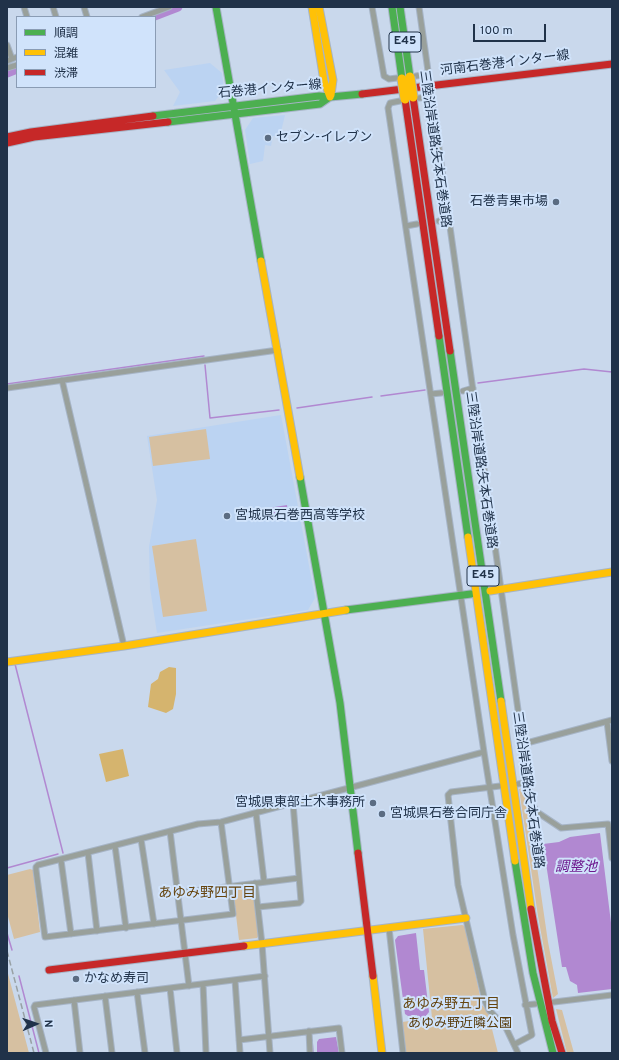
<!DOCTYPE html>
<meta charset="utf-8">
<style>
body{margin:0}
#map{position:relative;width:619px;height:1060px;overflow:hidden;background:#c9d8ec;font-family:Overpass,"Noto Sans JP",sans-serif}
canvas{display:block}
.frame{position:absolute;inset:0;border:8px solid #203249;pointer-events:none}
.legend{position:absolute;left:16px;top:16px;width:140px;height:72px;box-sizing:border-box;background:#d0e3fb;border:1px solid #8a9cb4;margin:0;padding:5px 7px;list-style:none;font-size:12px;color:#203249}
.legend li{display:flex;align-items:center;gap:8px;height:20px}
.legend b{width:20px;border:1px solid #8a9cb4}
.north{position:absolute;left:16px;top:1004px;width:40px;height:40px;-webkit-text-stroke:3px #d0e3fb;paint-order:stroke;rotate:88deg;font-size:11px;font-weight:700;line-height:16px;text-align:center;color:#203249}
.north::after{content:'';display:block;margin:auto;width:14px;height:18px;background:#203249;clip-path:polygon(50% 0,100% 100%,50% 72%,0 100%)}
.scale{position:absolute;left:473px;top:24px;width:73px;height:18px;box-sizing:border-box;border:2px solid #203249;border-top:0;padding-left:5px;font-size:12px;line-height:14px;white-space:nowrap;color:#203249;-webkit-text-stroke:3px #d0e3fb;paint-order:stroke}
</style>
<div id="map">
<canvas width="619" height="1060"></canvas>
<div class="frame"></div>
<ul class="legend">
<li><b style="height:5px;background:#4caf50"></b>順調</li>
<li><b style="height:5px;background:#ffc107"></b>混雑</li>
<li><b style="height:5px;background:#c62828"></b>渋滞</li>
</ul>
<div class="north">N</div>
<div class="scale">100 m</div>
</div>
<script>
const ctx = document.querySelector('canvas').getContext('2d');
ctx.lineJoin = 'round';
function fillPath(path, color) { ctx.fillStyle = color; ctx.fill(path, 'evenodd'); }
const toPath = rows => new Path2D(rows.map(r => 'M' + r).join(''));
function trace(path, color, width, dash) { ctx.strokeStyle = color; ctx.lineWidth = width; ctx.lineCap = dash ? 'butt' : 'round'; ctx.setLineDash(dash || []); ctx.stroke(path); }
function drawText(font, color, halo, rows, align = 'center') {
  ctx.font = font + ' Overpass,"Noto Sans JP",sans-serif'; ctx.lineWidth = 4; ctx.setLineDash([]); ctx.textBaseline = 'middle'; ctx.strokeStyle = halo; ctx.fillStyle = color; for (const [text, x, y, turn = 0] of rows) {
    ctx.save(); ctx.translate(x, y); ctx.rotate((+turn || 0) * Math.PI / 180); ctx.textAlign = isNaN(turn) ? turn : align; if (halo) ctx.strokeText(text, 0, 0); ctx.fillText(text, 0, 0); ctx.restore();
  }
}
fillPath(toPath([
 [210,63,222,73,224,89,215,101,173,106,180,92,164,70],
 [285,115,280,136,273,136,271,146,265,145,263,161,250,164,245,130,253,118],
 [281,415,315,598,308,610,157,633,150,588,149,547,157,500,147,436]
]), '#bbd3f2');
fillPath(toPath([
 [206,429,210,459,153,466,149,437],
 [196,539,207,611,163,617,152,546],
 [523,788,526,791,548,942,558,994,553,998,538,916,519,789],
 [30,869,33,870,40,932,14,939,7,913,7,875],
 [250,886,253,887,259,935,257,938,239,940,233,890,235,887],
 [462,925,465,926,482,1005,493,1018,490,1021,498,1053,405,1053,402,1022,432,1018,423,929],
 [7,970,29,1053,7,1053],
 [556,1009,562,1010,574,1053,567,1053]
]), '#d6c0a1');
fillPath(toPath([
 [169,667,176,668,176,694,173,709,166,713,148,707,151,684,158,679,160,672],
 [123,749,129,776,106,782,99,754]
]), '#d5b46e');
fillPath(toPath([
 [287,505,288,517,270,520,268,508],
 [600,833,612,931,612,989,578,993,577,985,570,981,566,967,562,967,543,844,559,842,570,837],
 [416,933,420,970,424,970,429,1012,425,1017,418,1018,417,1015,408,1016,405,1014,395,940,398,936],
 [336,1037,339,1053,317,1053,317,1042,319,1039]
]), '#b188d1');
trace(toPath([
 [205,365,210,418,279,410],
 [478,383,584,369,612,372],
 [7,384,204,356],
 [381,396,425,390],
 [297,408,372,397],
 [15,664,63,853],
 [7,868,58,854],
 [7,933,12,950],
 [19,976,39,1053],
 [312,1040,313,1053]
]), '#b188d1', 1.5);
trace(toPath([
 [152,17,178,7],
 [7,73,17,69]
]), '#b188d1', 9);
const street = toPath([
 [24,7,27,17],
 [53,7,56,17],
 [84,7,87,17],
 [372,7,384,76,389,79,397,78],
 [419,7,531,802,537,812,561,828,608,824,612,858],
 [142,17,169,7],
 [7,45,12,59],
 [7,61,17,57],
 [7,68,17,65],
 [416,76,428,74],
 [419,98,431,97],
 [400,101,390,103,388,108,484,752,513,935,532,1035,515,1044],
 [439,221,450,219],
 [406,226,417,224],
 [62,380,124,646],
 [7,388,278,350],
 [463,391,473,388],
 [431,394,441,393],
 [607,722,612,761],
 [523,744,612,720],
 [518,784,529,782],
 [500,786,451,792,448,795,458,885,485,1001,489,1010,506,1028,518,1053],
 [256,813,264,881],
 [221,822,233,914,45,937,36,870,36,867,38,865,198,824,221,822,484,752],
 [170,831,189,986],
 [141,839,154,924],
 [115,846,126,928],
 [88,853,97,931],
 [61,860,71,934],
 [255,883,262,944,270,1053],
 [177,893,299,878],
 [258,907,299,903,301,901,293,803],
 [389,928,403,1053],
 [235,980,240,1053],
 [203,984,206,1053],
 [170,988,177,1053],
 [137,992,145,1053],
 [105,996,112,1053],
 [74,1000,80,1053],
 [554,1002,612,995],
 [525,1005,535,1004],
 [309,1031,310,1053],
 [239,1040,339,1028,342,1053],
 [46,1053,34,1007,35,1005,265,976]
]);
const fast = toPath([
 [216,7,261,261],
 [392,7,402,79],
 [400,7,410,77],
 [153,116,319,96,330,97,362,94],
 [168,122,320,104,330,97],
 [439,336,468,537],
 [450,351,501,701],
 [300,477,340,703,358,853],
 [346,610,471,594],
 [515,861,533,973,553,1053]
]);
const slow = toPath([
 [312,7,324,81,330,97],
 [319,7,333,80,331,95],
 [261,261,300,477],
 [468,537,515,861],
 [490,591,612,572],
 [7,662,124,646,346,610],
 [501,701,531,909],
 [244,946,466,918],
 [373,976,382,1053]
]);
const jam = toPath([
 [362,94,612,64],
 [413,97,450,351],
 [405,99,439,336],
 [7,137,31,132,153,116],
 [7,143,34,137,168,122],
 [358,853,373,976],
 [531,909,552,1021,562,1053],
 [49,970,244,946]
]);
trace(street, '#a6b4c6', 7);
trace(fast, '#a6b4c6', 9);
trace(slow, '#a6b4c6', 9);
trace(jam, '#a6b4c6', 9);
trace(street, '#99a09b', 5);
trace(fast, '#4caf50', 7);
trace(slow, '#ffc107', 7);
trace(jam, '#c62828', 7);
trace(toPath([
 [7,951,34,1053]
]), '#98a1a5', 1.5, [6, 3]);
const slowBridge = toPath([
 [410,77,413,97],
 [402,79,405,99]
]);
trace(slowBridge, '#a6b4c6', 11, []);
trace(slowBridge, '#ffc107', 9);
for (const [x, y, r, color] of [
 [268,138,4,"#5b6c82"],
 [556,202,4,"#5b6c82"],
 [227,516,4,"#5b6c82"],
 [373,803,4,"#5b6c82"],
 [382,814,4,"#5b6c82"],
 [76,979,4,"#5b6c82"]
]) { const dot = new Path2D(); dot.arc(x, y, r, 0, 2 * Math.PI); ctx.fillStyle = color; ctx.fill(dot); trace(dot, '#d0e3fb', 1.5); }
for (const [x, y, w] of [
 [405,42,32],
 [483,576,32]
]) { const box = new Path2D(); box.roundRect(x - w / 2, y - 10, w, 20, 3); ctx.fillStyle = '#d0e3fb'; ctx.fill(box); trace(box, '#203249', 1); }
drawText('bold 12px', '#203249', null, [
 ["E45",405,42],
 ["E45",483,576]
]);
drawText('13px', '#203249', '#d0e3fb', [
 ["河南石巻港インター線",505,64,-7],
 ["石巻港インター線",270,90,-5],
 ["三陸沿岸道路;矢本石巻道路",434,149,82],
 ["三陸沿岸道路;矢本石巻道路",480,470,82],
 ["三陸沿岸道路;矢本石巻道路",527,790,82]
]);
drawText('13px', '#203249', '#d0e3fb', [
 ["セブン-イレブン",276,138],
 ["石巻青果市場",548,202,"right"],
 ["宮城県石巻西高等学校",235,516],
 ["宮城県東部土木事務所",365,803,"right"],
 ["宮城県石巻合同庁舎",390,814],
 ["かなめ寿司",84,979]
], 'left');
drawText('13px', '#583b0b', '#d0e3fb', [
 ["あゆみ野近隣公園",460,1024]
]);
drawText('italic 14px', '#6e198e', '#d0e3fb', [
 ["調整池",576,868]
]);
drawText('14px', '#66450f', '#d0e3fb', [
 ["あゆみ野四丁目",207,894],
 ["あゆみ野五丁目",451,1005]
]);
</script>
